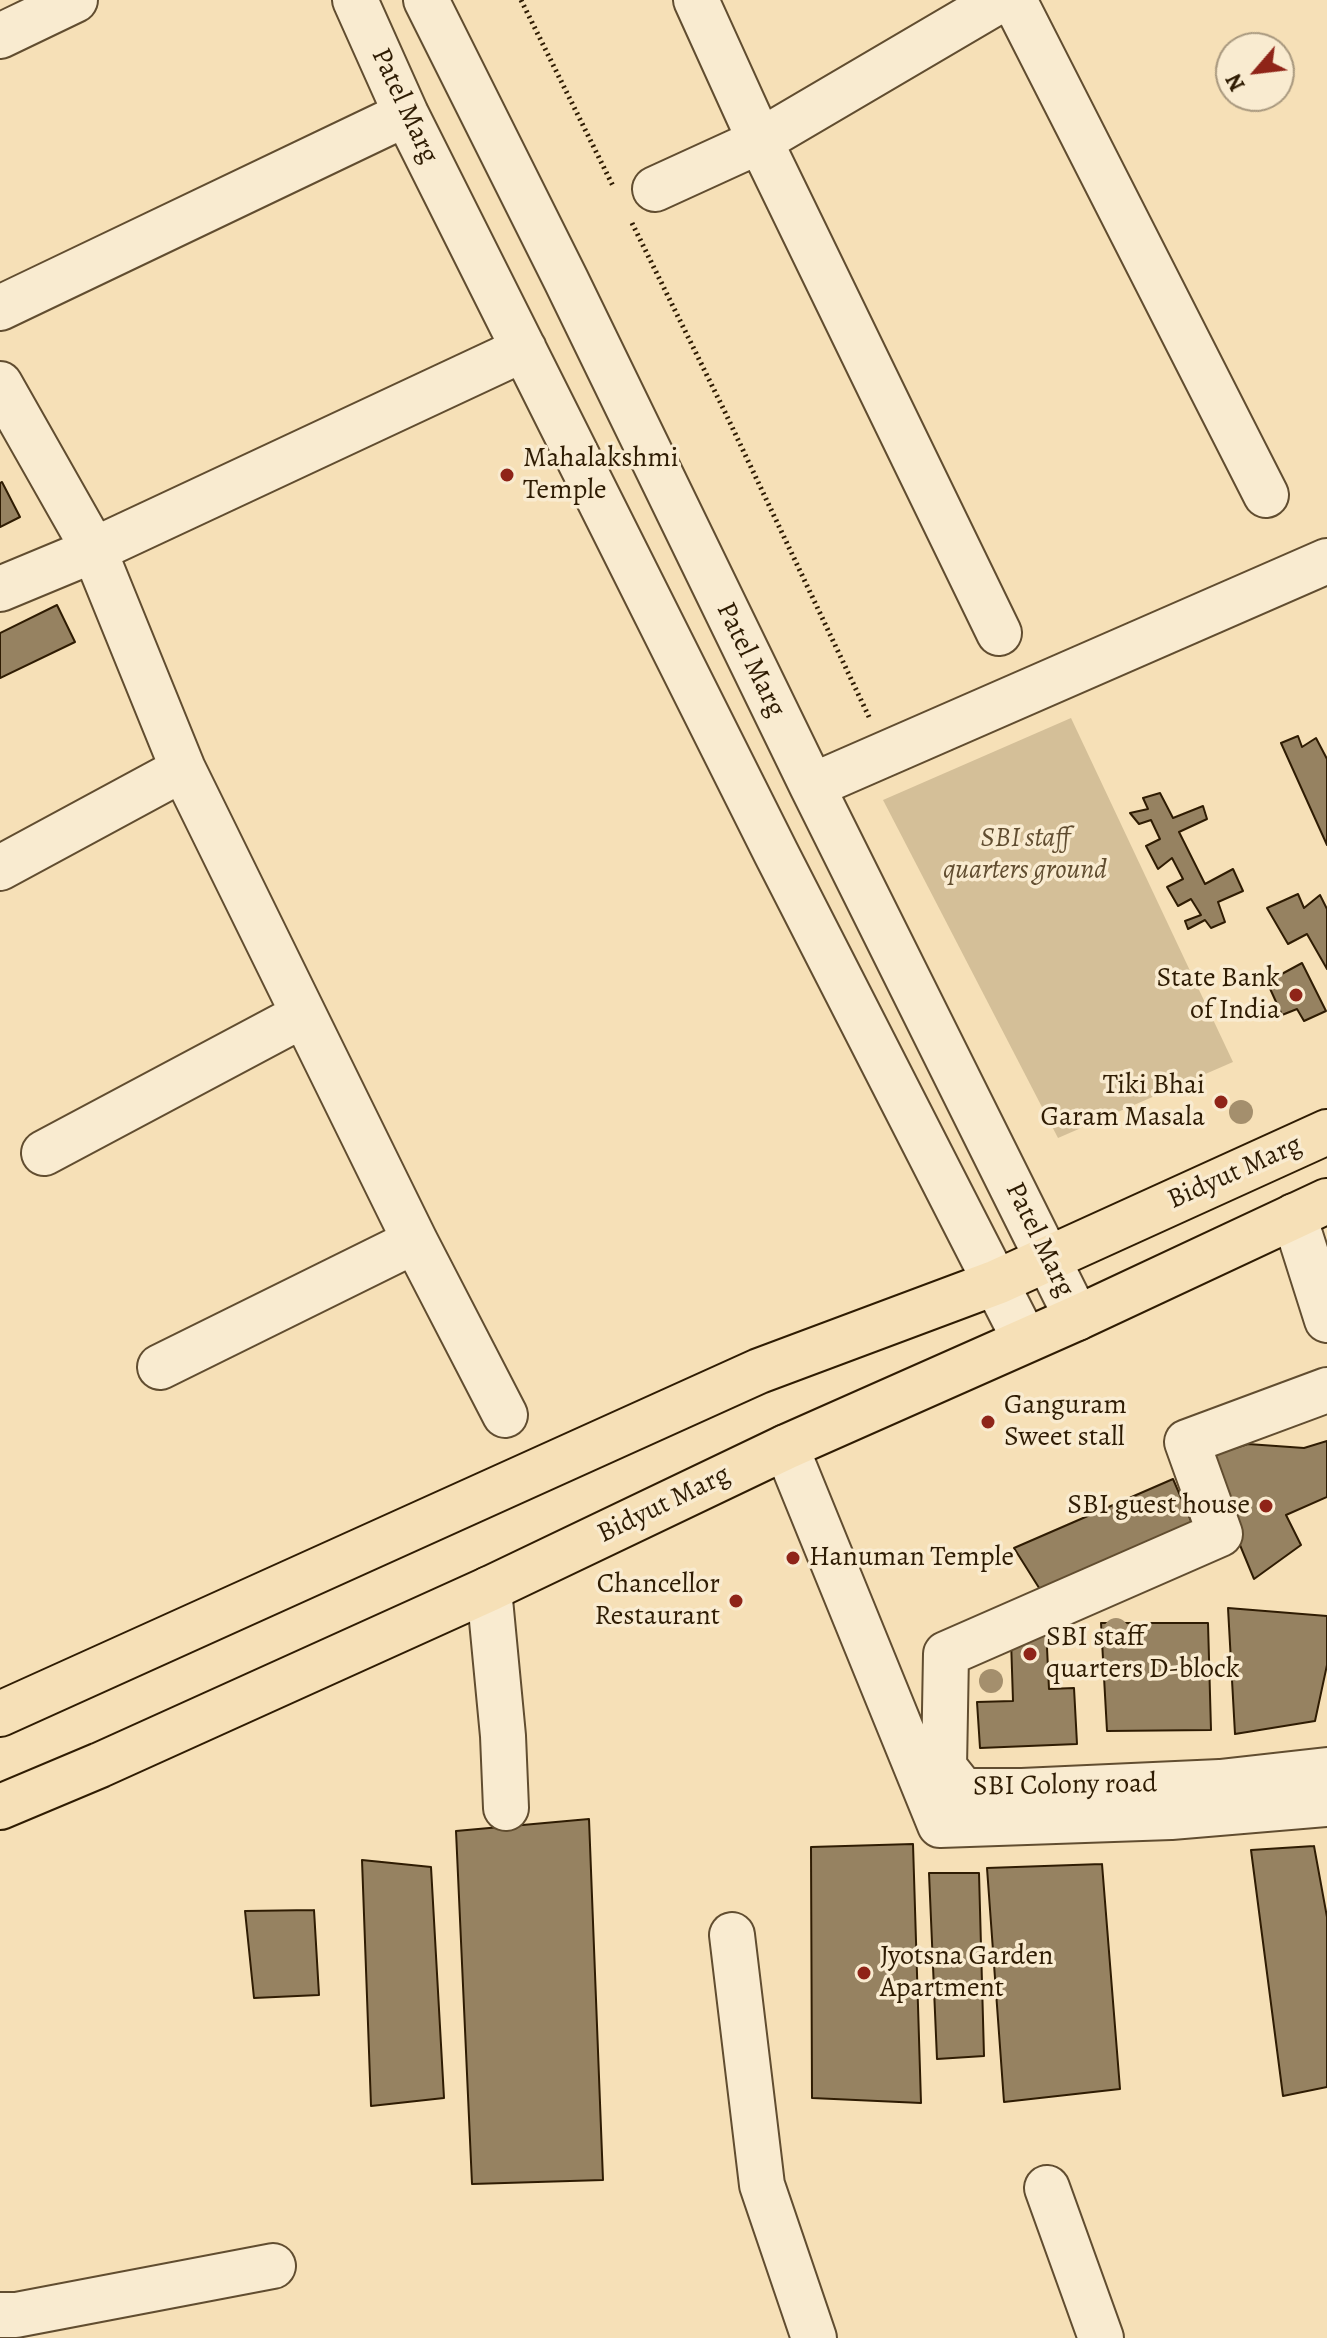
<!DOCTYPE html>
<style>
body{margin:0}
#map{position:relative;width:1327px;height:2338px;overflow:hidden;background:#f6e0b7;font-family:Alegreya,serif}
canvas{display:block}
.north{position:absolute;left:1215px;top:32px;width:80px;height:80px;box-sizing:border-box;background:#f9ebd0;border:2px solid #a8987e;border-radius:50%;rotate:242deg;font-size:22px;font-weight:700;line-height:32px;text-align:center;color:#2f1c03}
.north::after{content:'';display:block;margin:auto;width:28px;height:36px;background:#8f2418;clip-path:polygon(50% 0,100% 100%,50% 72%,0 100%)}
</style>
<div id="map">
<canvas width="1327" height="2338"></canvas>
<div class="north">N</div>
</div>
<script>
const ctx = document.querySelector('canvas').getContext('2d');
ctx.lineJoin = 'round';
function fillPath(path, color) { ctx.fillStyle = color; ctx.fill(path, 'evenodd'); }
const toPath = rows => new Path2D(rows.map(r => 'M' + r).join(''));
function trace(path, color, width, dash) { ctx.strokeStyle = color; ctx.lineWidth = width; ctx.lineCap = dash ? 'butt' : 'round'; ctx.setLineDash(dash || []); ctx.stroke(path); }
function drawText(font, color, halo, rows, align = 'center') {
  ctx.font = font + ' Alegreya,serif'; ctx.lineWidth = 7; ctx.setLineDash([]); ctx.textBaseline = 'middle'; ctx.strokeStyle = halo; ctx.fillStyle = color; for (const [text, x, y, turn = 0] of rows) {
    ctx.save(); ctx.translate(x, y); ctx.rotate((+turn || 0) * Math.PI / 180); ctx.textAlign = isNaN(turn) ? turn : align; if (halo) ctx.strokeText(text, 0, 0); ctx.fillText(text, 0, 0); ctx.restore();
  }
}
fillPath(toPath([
 [1071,718,1233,1062,1058,1138,883,800]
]), '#d4bf98');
const building = toPath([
 [2,482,20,517,0,527,0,483,2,482],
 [57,605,75,642,0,678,0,633,57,605],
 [1298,736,1302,747,1316,738,1327,759,1327,845,1281,743,1298,736],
 [1160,793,1173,818,1203,806,1207,819,1179,832,1205,884,1233,869,1243,891,1218,902,1225,922,1211,928,1205,920,1188,929,1185,921,1201,915,1191,899,1178,906,1167,887,1183,879,1172,858,1158,869,1146,846,1160,839,1151,820,1139,824,1130,813,1148,809,1143,798,1160,793],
 [1298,894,1304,908,1320,895,1327,909,1327,969,1307,934,1288,944,1267,908,1298,894],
 [1302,963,1326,1011,1304,1021,1297,1009,1282,1015,1267,982,1302,963],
 [1327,1441,1327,1497,1286,1515,1301,1545,1254,1579,1204,1458,1248,1444,1304,1448,1327,1441],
 [1173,1479,1192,1523,1041,1591,1014,1548,1173,1479],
 [1228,1608,1327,1616,1327,1665,1315,1721,1235,1734,1228,1608],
 [1010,1609,1046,1627,1049,1689,1074,1688,1077,1744,980,1748,977,1702,1013,1701,1010,1609],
 [1101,1623,1208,1623,1211,1730,1107,1731,1101,1623],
 [589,1819,603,2180,472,2184,456,1831,589,1819],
 [913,1844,921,2103,812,2098,811,1847,913,1844],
 [1314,1846,1327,1917,1327,2087,1283,2096,1251,1850,1314,1846],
 [362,1860,431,1867,444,2098,371,2106,362,1860],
 [1102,1864,1120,2089,1004,2102,987,1868,1102,1864],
 [929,1873,979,1873,984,2056,937,2059,929,1873],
 [314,1910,319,1995,254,1998,245,1911,314,1910]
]);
fillPath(building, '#968261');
trace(building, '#2f1c03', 2);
const minor = toPath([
 [355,0,406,114,776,853,1025,1340],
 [426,0,566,280,812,786,1077,1318],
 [696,0,760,141,999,633],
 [1014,0,1266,495],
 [0,36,75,0],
 [655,189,760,141,1000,0],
 [0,308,406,114],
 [0,384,94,550,183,769,415,1241,505,1415],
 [0,589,94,550,524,349],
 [812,786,1327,561],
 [0,868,183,769],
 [44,1153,303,1015],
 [1294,1216,1327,1320],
 [160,1367,415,1241],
 [1327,1390,1187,1442,1220,1534,946,1654,944,1767,963,1791,1022,1791,1220,1782,1327,1770],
 [786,1447,940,1825,1171,1817,1327,1804],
 [489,1589,503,1736,506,1808],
 [732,1935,762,2185,814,2338],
 [1047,2188,1101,2338],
 [0,2315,16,2315,273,2266]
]);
const major = toPath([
 [0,1714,759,1371,997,1282,1327,1132],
 [0,1807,100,1765,489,1589,786,1447,1077,1318,1327,1201]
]);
trace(minor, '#614d30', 48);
trace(major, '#2f1c03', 48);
trace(toPath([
 [521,0,613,186],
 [632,223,724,410,870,719]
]), '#2f1c03', 5, [2, 4]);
trace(minor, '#f9ebd0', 44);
trace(major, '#f6e0b7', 44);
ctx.fillStyle = '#a48f6d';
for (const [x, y] of [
 [1241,1112],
 [1116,1630],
 [991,1681]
]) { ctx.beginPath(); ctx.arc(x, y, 12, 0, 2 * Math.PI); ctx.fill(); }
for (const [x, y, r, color] of [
 [507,475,8,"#8f2418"],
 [1296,995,8,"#8f2418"],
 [1221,1102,8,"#8f2418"],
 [988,1422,8,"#8f2418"],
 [1266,1506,8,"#8f2418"],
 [793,1558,8,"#8f2418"],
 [736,1601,8,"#8f2418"],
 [1030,1654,8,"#8f2418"],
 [864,1973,8,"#8f2418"]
]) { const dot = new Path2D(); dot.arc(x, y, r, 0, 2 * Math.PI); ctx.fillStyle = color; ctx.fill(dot); trace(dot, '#f9ebd0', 3); }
drawText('28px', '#2f1c03', '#f9ebd0', [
 ["Patel Marg",404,106,65],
 ["Patel Marg",750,660,64],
 ["Bidyut Marg",1235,1173,-24],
 ["Patel Marg",1039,1240,64],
 ["Bidyut Marg",664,1505,-26],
 ["SBI Colony road",1065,1786,-1]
]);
drawText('28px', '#2f1c03', '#f9ebd0', [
 ["Mahalakshmi",523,459],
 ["Temple",523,491],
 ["State Bank",1280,979,"right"],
 ["of India",1280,1011,"right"],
 ["Tiki Bhai",1205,1086,"right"],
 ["Garam Masala",1205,1118,"right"],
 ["Ganguram",1004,1406],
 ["Sweet stall",1004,1438],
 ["SBI guest house",1250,1506,"right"],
 ["Hanuman Temple",809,1558],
 ["Chancellor",720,1585,"right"],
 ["Restaurant",720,1617,"right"],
 ["SBI staff",1046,1638],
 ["quarters D-block",1046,1670],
 ["Jyotsna Garden",880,1957],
 ["Apartment",880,1989]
], 'left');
drawText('italic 28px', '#614d30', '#f9ebd0', [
 ["SBI staff",1025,839],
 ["quarters ground",1025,871]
]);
</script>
